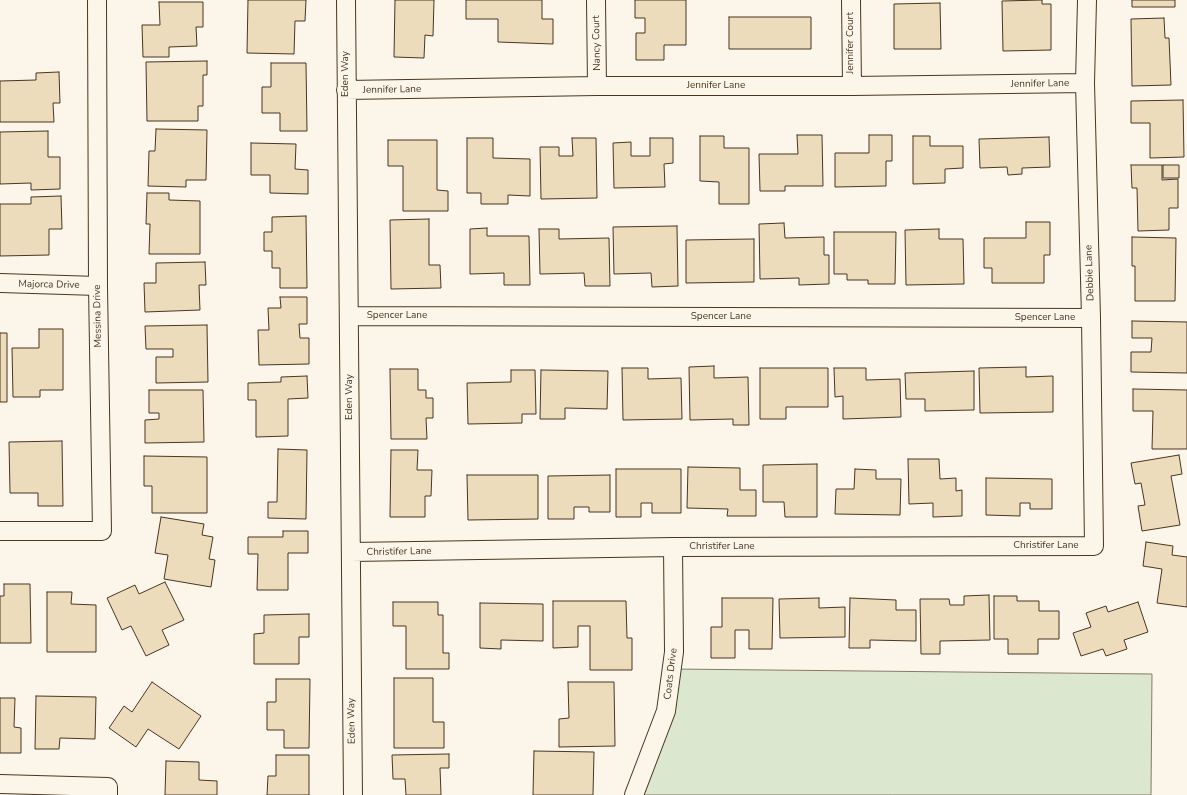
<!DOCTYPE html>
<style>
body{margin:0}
canvas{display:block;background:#fbf6e9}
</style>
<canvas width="1187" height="795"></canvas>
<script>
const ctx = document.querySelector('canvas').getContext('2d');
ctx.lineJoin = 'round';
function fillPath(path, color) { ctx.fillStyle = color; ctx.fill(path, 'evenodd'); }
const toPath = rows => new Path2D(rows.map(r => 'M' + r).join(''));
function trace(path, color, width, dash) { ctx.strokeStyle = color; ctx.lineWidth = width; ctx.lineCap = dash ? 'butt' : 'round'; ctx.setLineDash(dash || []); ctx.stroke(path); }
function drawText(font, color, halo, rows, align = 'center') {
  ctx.font = font + ' "Nunito Sans",sans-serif'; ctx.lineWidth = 3; ctx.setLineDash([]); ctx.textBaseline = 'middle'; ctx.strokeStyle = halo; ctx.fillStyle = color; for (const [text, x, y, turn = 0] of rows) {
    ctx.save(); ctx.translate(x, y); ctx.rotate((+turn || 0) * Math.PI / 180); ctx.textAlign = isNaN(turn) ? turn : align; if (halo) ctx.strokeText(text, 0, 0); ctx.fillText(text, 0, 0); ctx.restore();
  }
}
const green = toPath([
 [672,669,1152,674,1151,795,634,795,672,669]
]);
fillPath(green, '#dce7d0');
trace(green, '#887966', 1);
const building = toPath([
 [248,0,306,0,305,21,295,21,294,54,247,53,248,0],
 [395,0,434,0,433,36,425,35,424,58,394,57,395,0],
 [466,0,542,0,542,19,553,19,553,44,498,42,498,19,466,19,466,0],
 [635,0,686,0,686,45,664,45,664,60,636,60,636,33,645,33,645,18,635,18,635,0],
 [1042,0,1042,4,1051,4,1051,50,1003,51,1002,1,1042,0],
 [1132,0,1175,0,1175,7,1132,7,1132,0],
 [159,2,203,2,203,27,196,27,197,46,169,47,169,57,143,57,142,25,160,25,159,2],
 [940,3,941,49,894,49,894,4,940,3],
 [729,17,811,17,811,49,729,49,729,17],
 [1164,18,1165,38,1169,38,1171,85,1132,86,1131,19,1164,18],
 [207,61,207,75,203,75,203,106,198,106,198,121,147,121,146,62,207,61],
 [271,63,306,63,307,131,280,131,280,113,262,113,262,87,271,87,271,63],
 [59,72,60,103,53,103,54,122,0,122,0,81,36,80,36,73,59,72],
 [1183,100,1184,157,1150,158,1150,123,1131,123,1131,101,1183,100],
 [156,129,207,130,206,180,186,180,186,187,148,186,149,151,155,151,156,129],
 [48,131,48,157,60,157,60,189,31,190,31,183,0,184,0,132,48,131],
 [797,135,822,135,823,186,785,186,785,191,760,191,759,154,798,154,797,135],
 [869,135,892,135,892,161,886,161,886,186,835,187,835,153,869,153,869,135],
 [700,136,724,136,724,148,749,148,749,204,719,204,719,182,700,181,700,136],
 [913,136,930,136,930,146,963,146,963,168,945,169,945,183,913,184,913,136],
 [1049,137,1050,167,1022,168,1022,174,1008,175,1007,167,980,168,979,139,1049,137],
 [467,138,493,138,493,158,530,159,530,196,508,195,508,204,481,204,481,193,467,193,467,138],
 [572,138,596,138,597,198,541,199,540,147,559,147,559,156,573,156,572,138],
 [650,138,673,138,673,163,664,164,665,187,614,188,613,143,631,142,631,156,650,156,650,138],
 [388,140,437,140,437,190,448,191,448,211,403,211,403,166,388,166,388,140],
 [251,143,296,144,295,169,308,170,308,194,270,193,270,175,251,175,251,143],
 [1131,165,1162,165,1162,180,1178,179,1178,208,1169,208,1169,230,1138,231,1137,188,1132,188,1131,165],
 [1163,165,1179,165,1179,178,1163,178,1163,165],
 [147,193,169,193,169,200,200,201,200,254,149,254,150,224,146,224,147,193],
 [61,196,62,229,49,229,49,255,0,256,0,204,31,204,31,197,61,196],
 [306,216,307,288,280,288,280,268,272,268,272,251,264,251,264,232,272,232,272,217,306,216],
 [429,219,429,265,440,265,441,288,391,289,390,220,429,219],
 [1026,222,1050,222,1050,255,1044,255,1044,283,992,283,992,268,984,268,984,238,1026,238,1026,222],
 [784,223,785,238,824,237,824,255,829,255,829,284,799,285,799,278,760,279,759,224,784,223],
 [677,226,678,286,652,287,651,273,614,274,613,227,677,226],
 [487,228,487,236,529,236,530,285,504,285,504,273,470,274,470,229,487,228],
 [539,229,559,229,559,239,609,238,610,286,585,286,584,273,540,274,539,229],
 [939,229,939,239,963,239,964,284,906,285,905,230,939,229],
 [834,232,896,232,895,284,868,284,868,280,847,280,847,274,834,274,834,232],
 [1132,237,1176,238,1175,301,1135,301,1135,266,1132,266,1132,237],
 [754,239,754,282,686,283,686,240,754,239],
 [205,262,206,285,199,285,200,310,145,312,144,283,156,283,156,263,205,262],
 [280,297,307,297,307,324,299,324,300,338,309,338,309,364,259,365,258,330,269,330,268,308,281,308,280,297],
 [1132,321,1187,322,1187,373,1131,372,1131,352,1151,352,1152,338,1132,338,1132,321],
 [207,325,208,382,156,383,156,357,173,357,173,349,146,349,145,326,207,325],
 [39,329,63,329,63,390,40,390,40,397,13,397,12,348,39,348,39,329],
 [0,333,7,333,7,402,0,402,0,333],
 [714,366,714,378,748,377,749,425,733,425,733,419,690,420,689,367,714,366],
 [1026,367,1026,377,1053,376,1053,412,980,413,979,368,1026,367],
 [622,368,648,368,648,379,681,378,682,419,623,420,622,368],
 [760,368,828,368,828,407,786,407,786,419,760,419,760,368],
 [834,368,866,368,866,380,900,379,901,417,843,419,843,396,835,397,834,368],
 [390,369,418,369,418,390,426,390,426,398,433,398,433,418,426,418,427,439,391,439,390,369],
 [511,370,535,370,536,414,522,414,522,423,468,424,467,383,511,382,511,370],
 [541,370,608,371,607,409,565,408,565,419,540,419,541,370],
 [974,371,974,410,925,411,925,399,906,399,905,373,974,371],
 [307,376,308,398,288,399,288,436,256,437,256,400,248,400,248,383,281,382,281,377,307,376],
 [1133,389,1187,390,1187,449,1152,449,1153,411,1133,411,1133,389],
 [149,390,203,390,204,442,145,443,145,420,159,419,159,413,149,413,149,390],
 [62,441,63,506,38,506,38,493,10,493,9,442,62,441],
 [278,449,307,450,306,519,268,518,268,502,277,502,278,449],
 [391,450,418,450,417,470,432,470,431,496,425,496,425,517,390,517,391,450],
 [1179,455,1182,474,1171,476,1180,525,1142,531,1138,506,1145,505,1141,483,1135,484,1131,463,1179,455],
 [144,456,207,457,207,513,152,513,152,486,144,486,144,456],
 [908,459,939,459,940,479,956,478,956,491,962,490,962,516,933,517,933,503,909,504,908,459],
 [817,464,817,517,785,517,784,502,763,502,763,465,817,464],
 [688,467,740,468,740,490,756,490,756,516,727,516,728,509,687,508,688,467],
 [616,469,681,469,681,513,652,513,652,503,641,503,641,517,616,517,616,469],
 [855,469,876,470,876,479,901,479,900,515,835,514,836,489,854,489,855,469],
 [467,475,538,475,538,519,468,520,467,475],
 [610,475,610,512,589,512,589,507,574,507,574,519,548,519,548,476,610,475],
 [986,478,1052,479,1052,509,1030,509,1030,503,1020,503,1020,516,986,515,986,478],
 [161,517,204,524,202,535,213,537,209,559,215,560,211,587,164,579,168,555,155,553,161,517],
 [283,531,308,531,308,553,288,553,288,590,257,590,258,554,248,554,248,537,283,537,283,531],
 [1146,542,1173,546,1172,555,1187,557,1187,607,1157,603,1162,569,1143,566,1146,542],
 [165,582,184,620,162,630,169,645,146,656,131,626,122,630,107,598,135,585,139,594,165,582],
 [4,584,30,584,31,643,0,643,0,596,4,596,4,584],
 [47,592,72,592,71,604,96,605,96,652,47,652,47,592],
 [989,595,990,640,940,641,940,654,921,654,920,599,949,599,950,605,964,605,964,596,989,595],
 [994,596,1017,596,1017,601,1039,601,1039,611,1059,611,1059,639,1038,639,1038,654,1008,654,1008,639,994,639,994,596],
 [722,598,773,598,772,649,749,649,749,630,735,630,735,658,711,658,711,627,722,627,722,598],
 [819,598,819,608,845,607,845,637,780,638,779,599,819,598],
 [850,598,896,600,896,610,916,610,916,641,870,640,870,648,849,648,850,598],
 [553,601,626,601,627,638,632,638,632,670,590,670,590,626,578,626,578,647,553,648,553,601],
 [393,602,438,602,438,615,443,615,443,653,449,653,449,669,406,669,406,626,393,626,393,602],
 [1138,602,1148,632,1124,640,1127,649,1106,656,1103,649,1081,656,1073,633,1091,627,1086,613,1106,606,1108,612,1138,602],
 [480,603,543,604,543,641,501,640,501,649,480,648,480,603],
 [309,614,309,637,299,637,299,664,254,664,254,634,264,633,264,615,309,614],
 [394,678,433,678,433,722,444,722,444,748,394,748,394,678],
 [276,679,310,679,309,748,284,748,284,730,267,730,267,702,276,702,276,679],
 [152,682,201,716,179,749,148,729,136,747,109,728,124,706,132,712,152,682],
 [568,682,614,682,615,746,559,747,559,719,569,718,568,682],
 [36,696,96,697,95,739,60,738,59,749,35,749,36,696],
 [0,698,15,698,14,727,21,728,21,753,0,753,0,698],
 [534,751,594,752,593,795,533,795,534,751],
 [449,754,449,768,440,768,441,795,406,795,405,779,393,779,392,755,449,754],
 [276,755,309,755,309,795,267,795,268,776,276,776,276,755],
 [166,761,199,762,199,780,217,781,217,795,165,795,166,761]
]);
fillPath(building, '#ecdcbc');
trace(building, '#4a3520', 1);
const street = toPath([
 [346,0,353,795],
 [596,0,597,86],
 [851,0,852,86],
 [346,90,597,86,852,86,1085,83],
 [0,283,98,286],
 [350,316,1091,318],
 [0,531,102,531,98,286,97,0],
 [351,552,673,547,1094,546,1091,318,1085,83,1087,0],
 [0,784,108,787,108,795],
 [634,795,666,711,674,652,673,547]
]);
trace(street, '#4a3520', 20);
trace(street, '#fbf6e9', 18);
drawText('10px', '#4a3520', '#fbf6e9', [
 ["Nancy Court",597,43,-91],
 ["Jennifer Court",851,43,-90],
 ["Eden Way",346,74,-90],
 ["Jennifer Lane",1040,84,-1],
 ["Jennifer Lane",716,86],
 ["Jennifer Lane",392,90,-1],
 ["Debbie Lane",1090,273,-92],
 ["Majorca Drive",49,285,1],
 ["Messina Drive",98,316,-91],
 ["Spencer Lane",397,316],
 ["Spencer Lane",721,317],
 ["Spencer Lane",1045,318],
 ["Eden Way",350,397,-90],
 ["Christifer Lane",1046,546],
 ["Christifer Lane",722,547],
 ["Christifer Lane",399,552,-1],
 ["Coats Drive",671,674,-83],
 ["Eden Way",352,721,-91]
]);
</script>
